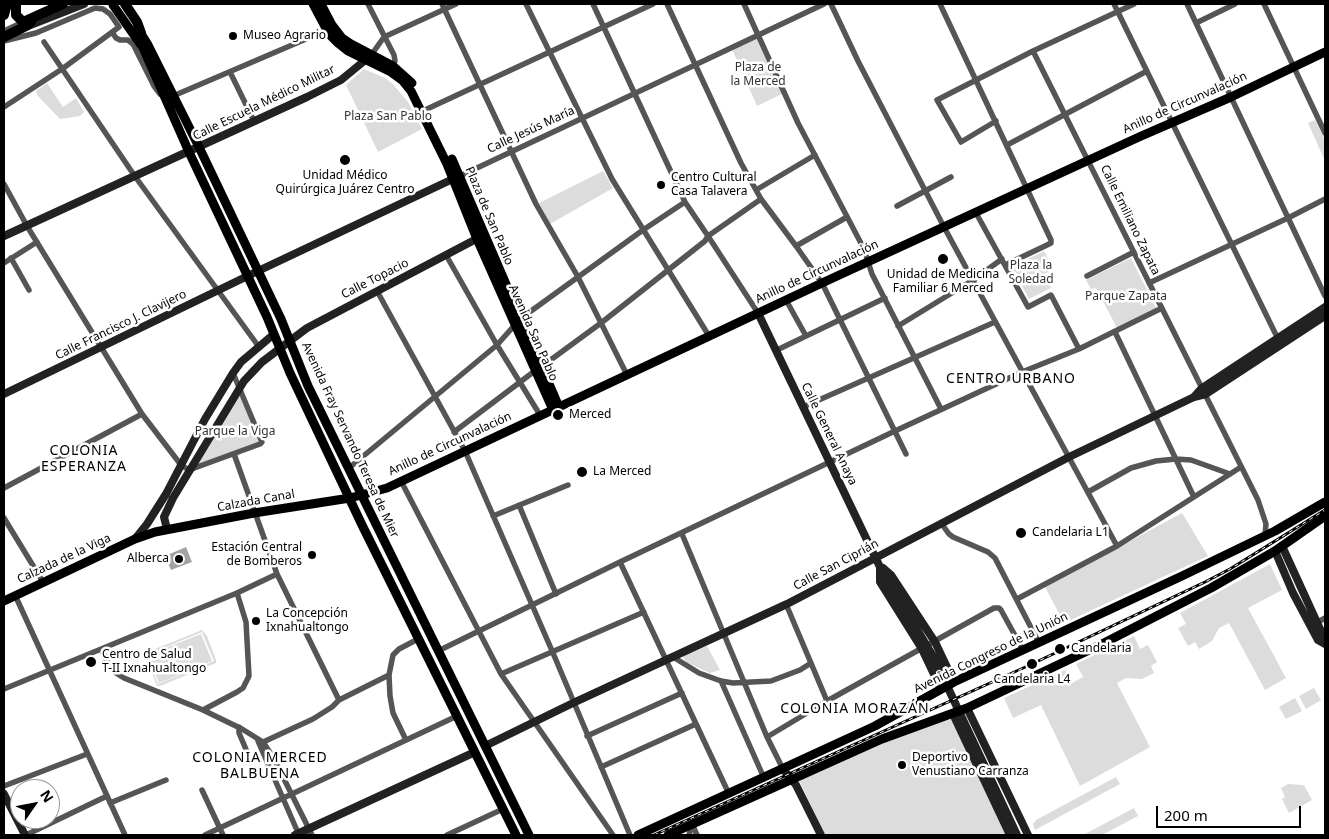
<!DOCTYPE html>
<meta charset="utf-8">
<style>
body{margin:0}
#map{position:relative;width:1329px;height:839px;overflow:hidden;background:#fff;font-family:"Noto Sans",sans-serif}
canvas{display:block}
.frame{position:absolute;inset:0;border:5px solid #000;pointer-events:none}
.north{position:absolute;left:10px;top:779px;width:50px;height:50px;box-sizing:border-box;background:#fff;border:1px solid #999;border-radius:50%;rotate:57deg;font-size:14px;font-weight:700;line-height:20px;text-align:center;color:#000}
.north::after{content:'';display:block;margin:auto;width:18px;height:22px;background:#000;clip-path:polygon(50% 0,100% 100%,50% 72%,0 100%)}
.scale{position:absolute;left:1156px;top:806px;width:145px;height:22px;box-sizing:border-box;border:2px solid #000;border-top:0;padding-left:6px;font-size:15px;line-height:18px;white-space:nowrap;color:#000;-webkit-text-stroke:4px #fff;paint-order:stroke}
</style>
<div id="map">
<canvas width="1329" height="839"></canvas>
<div class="frame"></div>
<div class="north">N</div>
<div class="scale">200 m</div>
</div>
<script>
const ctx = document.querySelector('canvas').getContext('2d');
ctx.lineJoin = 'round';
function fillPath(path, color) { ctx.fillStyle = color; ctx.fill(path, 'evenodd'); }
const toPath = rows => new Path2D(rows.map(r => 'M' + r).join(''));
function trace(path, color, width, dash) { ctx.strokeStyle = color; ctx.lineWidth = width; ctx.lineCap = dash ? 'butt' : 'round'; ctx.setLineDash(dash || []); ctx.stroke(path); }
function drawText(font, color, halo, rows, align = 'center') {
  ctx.font = font + ' "Noto Sans",sans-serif'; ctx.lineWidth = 5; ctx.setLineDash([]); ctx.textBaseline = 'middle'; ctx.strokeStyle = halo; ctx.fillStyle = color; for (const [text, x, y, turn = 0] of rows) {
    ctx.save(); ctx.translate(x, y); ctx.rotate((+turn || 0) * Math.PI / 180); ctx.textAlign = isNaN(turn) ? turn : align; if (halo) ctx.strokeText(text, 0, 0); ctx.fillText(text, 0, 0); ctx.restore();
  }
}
fillPath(toPath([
 [756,38,782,94,757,106,732,49],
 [364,69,385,78,393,84,408,102,422,129,378,152,346,85],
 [47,83,63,107,76,98,84,112,80,116,60,119,37,95,36,91],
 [1315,120,1325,140,1325,161,1308,123],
 [603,171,613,188,550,224,539,203],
 [1044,251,1053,269,1044,274,1051,288,1029,299,1012,267],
 [1131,258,1156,308,1117,328,1096,288,1091,289,1086,280],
 [239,395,259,438,259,442,196,467],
 [1182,513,1208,556,1064,623,1045,587],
 [1270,564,1282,590,1248,608,1286,678,1265,690,1229,623,1219,628,1212,641,1199,649,1195,642,1188,646,1178,628,1186,624,1180,613],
 [202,630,207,636,216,660,216,663,160,686,157,686,145,656,145,653],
 [202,632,214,661,158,684,147,655],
 [201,634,212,661,159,683,148,655],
 [1134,636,1140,649,1148,645,1157,662,1151,666,1154,673,1142,679,1126,678,1117,683,1150,747,1080,786,1041,705,1013,718,1004,698,1065,670,1072,683,1083,677,1076,664],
 [707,646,720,670,710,673,686,662,683,656],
 [1314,688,1321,700,1306,709,1299,696],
 [1295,698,1302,711,1286,719,1279,707],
 [951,719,1009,835,825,835,799,780,881,740],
 [1116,777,1120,784,1035,830,1033,824,1036,820],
 [1288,784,1304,785,1312,800,1289,813,1282,799,1285,797,1281,788],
 [1134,808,1138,816,1102,835,1083,835]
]), '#dcdcdc');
fillPath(toPath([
 [186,547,192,562,171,570,165,556]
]), '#a3a3a3');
trace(toPath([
 [368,4,394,55,395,61,393,66],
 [442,4,536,204,578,277,627,375],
 [526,4,612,179,709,336],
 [593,4,685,202,708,236,758,313],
 [667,4,741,163,761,199,796,246,822,283,906,454],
 [744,4,798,123,864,249,872,274,941,409],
 [831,4,858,61,944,227,1117,546],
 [940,4,1051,240,1051,243,1045,246,1005,265],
 [1114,4,1279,341],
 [1187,4,1325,296],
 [1264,4,1325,133],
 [1196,23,1235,4],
 [4,31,23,22],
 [112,32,116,38,120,40,128,40,133,44,154,86,160,94],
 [4,41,36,33,95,8,103,9,110,14,119,27,62,69,4,107],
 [44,42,134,175,259,347],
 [1033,51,1258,500,1266,524,1265,535],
 [372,54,384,37,456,4],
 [230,72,254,121],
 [173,96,327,30],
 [427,109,653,4],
 [996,121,961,142,937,100,1033,51,1134,4],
 [1007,145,1147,71],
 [460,176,824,4],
 [4,184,27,226,142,414,181,465,189,470,260,444,262,442,233,373],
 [756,190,815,155],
 [897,206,951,177],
 [976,213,1028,307,1051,295,1079,349],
 [796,246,847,217],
 [446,255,497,345,540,415],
 [11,258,29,290],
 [4,263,37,242],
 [1087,276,1134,252],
 [1149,283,1288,218,1325,199],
 [377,291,465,451,553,653,630,835],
 [786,300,806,336],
 [898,326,973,280,1002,259],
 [1115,332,1194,497],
 [777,350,885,298],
 [541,367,601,323,705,241,708,236,761,199],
 [803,407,995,322],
 [454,432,536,370],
 [234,454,277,574,339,700],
 [349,468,497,345,520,319,643,230,685,202],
 [401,481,501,674,613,835],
 [4,488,142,414],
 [1088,492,1131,468,1156,461,1176,459,1191,460,1230,474],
 [519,505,556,594],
 [493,516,568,485],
 [4,518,43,582],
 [941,523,949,534,953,537,988,552,995,558,1039,643],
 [682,534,767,737,783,769],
 [620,562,729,794],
 [15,595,125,835],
 [1017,599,1117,546,1241,467],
 [786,604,827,701],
 [1318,622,1325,618],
 [101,649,110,667,116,673,124,678,203,710,242,729,263,742,273,757,312,835],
 [438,651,620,562,895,431,1022,372,1079,349,1162,308],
 [673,657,699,673,721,681,733,683,771,681,800,670,811,663],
 [501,674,644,612],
 [721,681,764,778],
 [4,689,237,593,277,574],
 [203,710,237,692,243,688,249,676,246,622,237,593],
 [239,727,239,733,251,761],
 [587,736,682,693],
 [767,737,827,701,994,608,999,608,1001,610,1023,650],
 [406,740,393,713,390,696,389,675,393,655,399,649,420,638],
 [258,741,299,835],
 [261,743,313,719,332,707,339,700,389,675],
 [601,767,696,724],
 [4,786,87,754],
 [202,790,223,835],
 [110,803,166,780],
 [692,824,697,835],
 [26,835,107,796],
 [205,835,457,716],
 [447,835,503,809],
 [689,835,692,824]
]), '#555', 5.5);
trace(toPath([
 [28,26,84,4],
 [4,236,307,97,341,80,369,57],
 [758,313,879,565,934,658,1017,835],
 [4,394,258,271,457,177],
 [1194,397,1202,388,1325,307],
 [167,529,164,517,173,498,244,381,262,362,307,328,482,236],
 [135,539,147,524,166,494,205,419,233,373,241,362,274,334],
 [1282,546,1325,640],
 [1275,551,1293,593,1318,640,1325,644],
 [880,567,880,582,922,649,941,689],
 [883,568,891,575,935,642,954,682],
 [967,708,1028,835],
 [953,714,1010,835],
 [485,746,573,703,787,604,1069,457,1194,397,1206,394,1325,316],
 [783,769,796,785,821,835],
 [4,794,25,835],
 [295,835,475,752]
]), '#222', 8);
trace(toPath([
 [313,4,329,34,338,43,348,51,391,72,402,80,411,91,447,164,477,239,553,410],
 [321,4,332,25,342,38,351,44,393,66,412,83],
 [113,5,143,48,189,152,267,317,290,373,362,525,516,835],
 [138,29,148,45,199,147,281,319,308,386,529,835],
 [452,159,559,407],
 [4,601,135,539,155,532,254,513,350,498,387,488,822,283,1139,137,1231,97,1325,52],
 [638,835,875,726,954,682,1182,576,1275,531,1325,502],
 [668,835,882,739,967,708,1102,644,1211,588,1275,551,1325,516]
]), '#000', 9);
trace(toPath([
 [16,4,16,15,23,22,63,4],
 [125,4,137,22,141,33],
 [4,15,7,4],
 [4,37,26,26,31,22]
]), '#000', 10);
const rail = toPath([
 [654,835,1032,664,1205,582,1230,569,1325,510]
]);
trace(rail, '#000', 3);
trace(rail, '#fff', 1, [4]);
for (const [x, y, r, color] of [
 [233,36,5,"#000"],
 [345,160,6,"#000"],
 [661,185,5,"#000"],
 [943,259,6,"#000"],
 [558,415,6,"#000"],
 [582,472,6,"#000"],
 [1021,533,6,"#000"],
 [312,555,5,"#000"],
 [179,559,5,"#000"],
 [256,621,5,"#000"],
 [1060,649,6,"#000"],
 [91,662,6,"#000"],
 [1032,664,6,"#000"],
 [902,765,5,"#000"]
]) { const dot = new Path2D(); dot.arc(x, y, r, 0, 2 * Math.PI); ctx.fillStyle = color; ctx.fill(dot); trace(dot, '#fff', 2); }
drawText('12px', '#000', '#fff', [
 ["Museo Agrario",243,36],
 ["Unidad Médico",345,176,"center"],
 ["Quirúrgica Juárez Centro",345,190,"center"],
 ["Centro Cultural",671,178],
 ["Casa Talavera",671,192],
 ["Unidad de Medicina",943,275,"center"],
 ["Familiar 6 Merced",943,289,"center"],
 ["Merced",569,415],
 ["La Merced",593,472],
 ["Candelaria L1",1032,533],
 ["Estación Central",302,548,"right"],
 ["de Bomberos",302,562,"right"],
 ["Alberca",169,559,"right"],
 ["La Concepción",266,614],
 ["Ixnahualtongo",266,628],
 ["Candelaria",1071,649],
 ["Centro de Salud",102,655],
 ["T-II Ixnahualtongo",102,669],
 ["Candelaria L4",1032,680,"center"],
 ["Deportivo",912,758],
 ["Venustiano Carranza",912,772]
], 'left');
drawText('12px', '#333', '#fff', [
 ["Plaza de",758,68],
 ["la Merced",758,82],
 ["Plaza San Pablo",388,117],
 ["Plaza la",1031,266],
 ["Soledad",1031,280],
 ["Parque Zapata",1126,297],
 ["Parque la Viga",235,432]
]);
drawText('12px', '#000', '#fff', [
 ["Calle Escuela Médico Militar",264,103,-26],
 ["Anillo de Circunvalación",1185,103,-24],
 ["Calle Jesús María",531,130,-25],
 ["Plaza de San Pablo",489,216,67],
 ["Calle Emiliano Zapata",1130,220,64],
 ["Anillo de Circunvalación",817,272,-25],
 ["Calle Topacio",375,279,-27],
 ["Calle Francisco J. Clavijero",121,325,-26],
 ["Avenida San Pablo",533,333,66],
 ["Calle General Anaya",829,434,64],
 ["Avenida Fray Servando Teresa de Mier",350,440,65],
 ["Anillo de Circunvalación",450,444,-25],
 ["Calzada Canal",256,501,-10],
 ["Calzada de la Viga",64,559,-25],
 ["Calle San Ciprián",836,565,-28],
 ["Avenida Congreso de la Unión",991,653,-26]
]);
ctx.letterSpacing = '1px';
drawText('14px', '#000', '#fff', [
 ["CENTRO URBANO",1011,379],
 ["COLONIA",84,451],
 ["ESPERANZA",84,467],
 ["COLONIA MORAZÁN",855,709],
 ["COLONIA MERCED",260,758],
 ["BALBUENA",260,774]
]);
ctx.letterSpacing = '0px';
</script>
